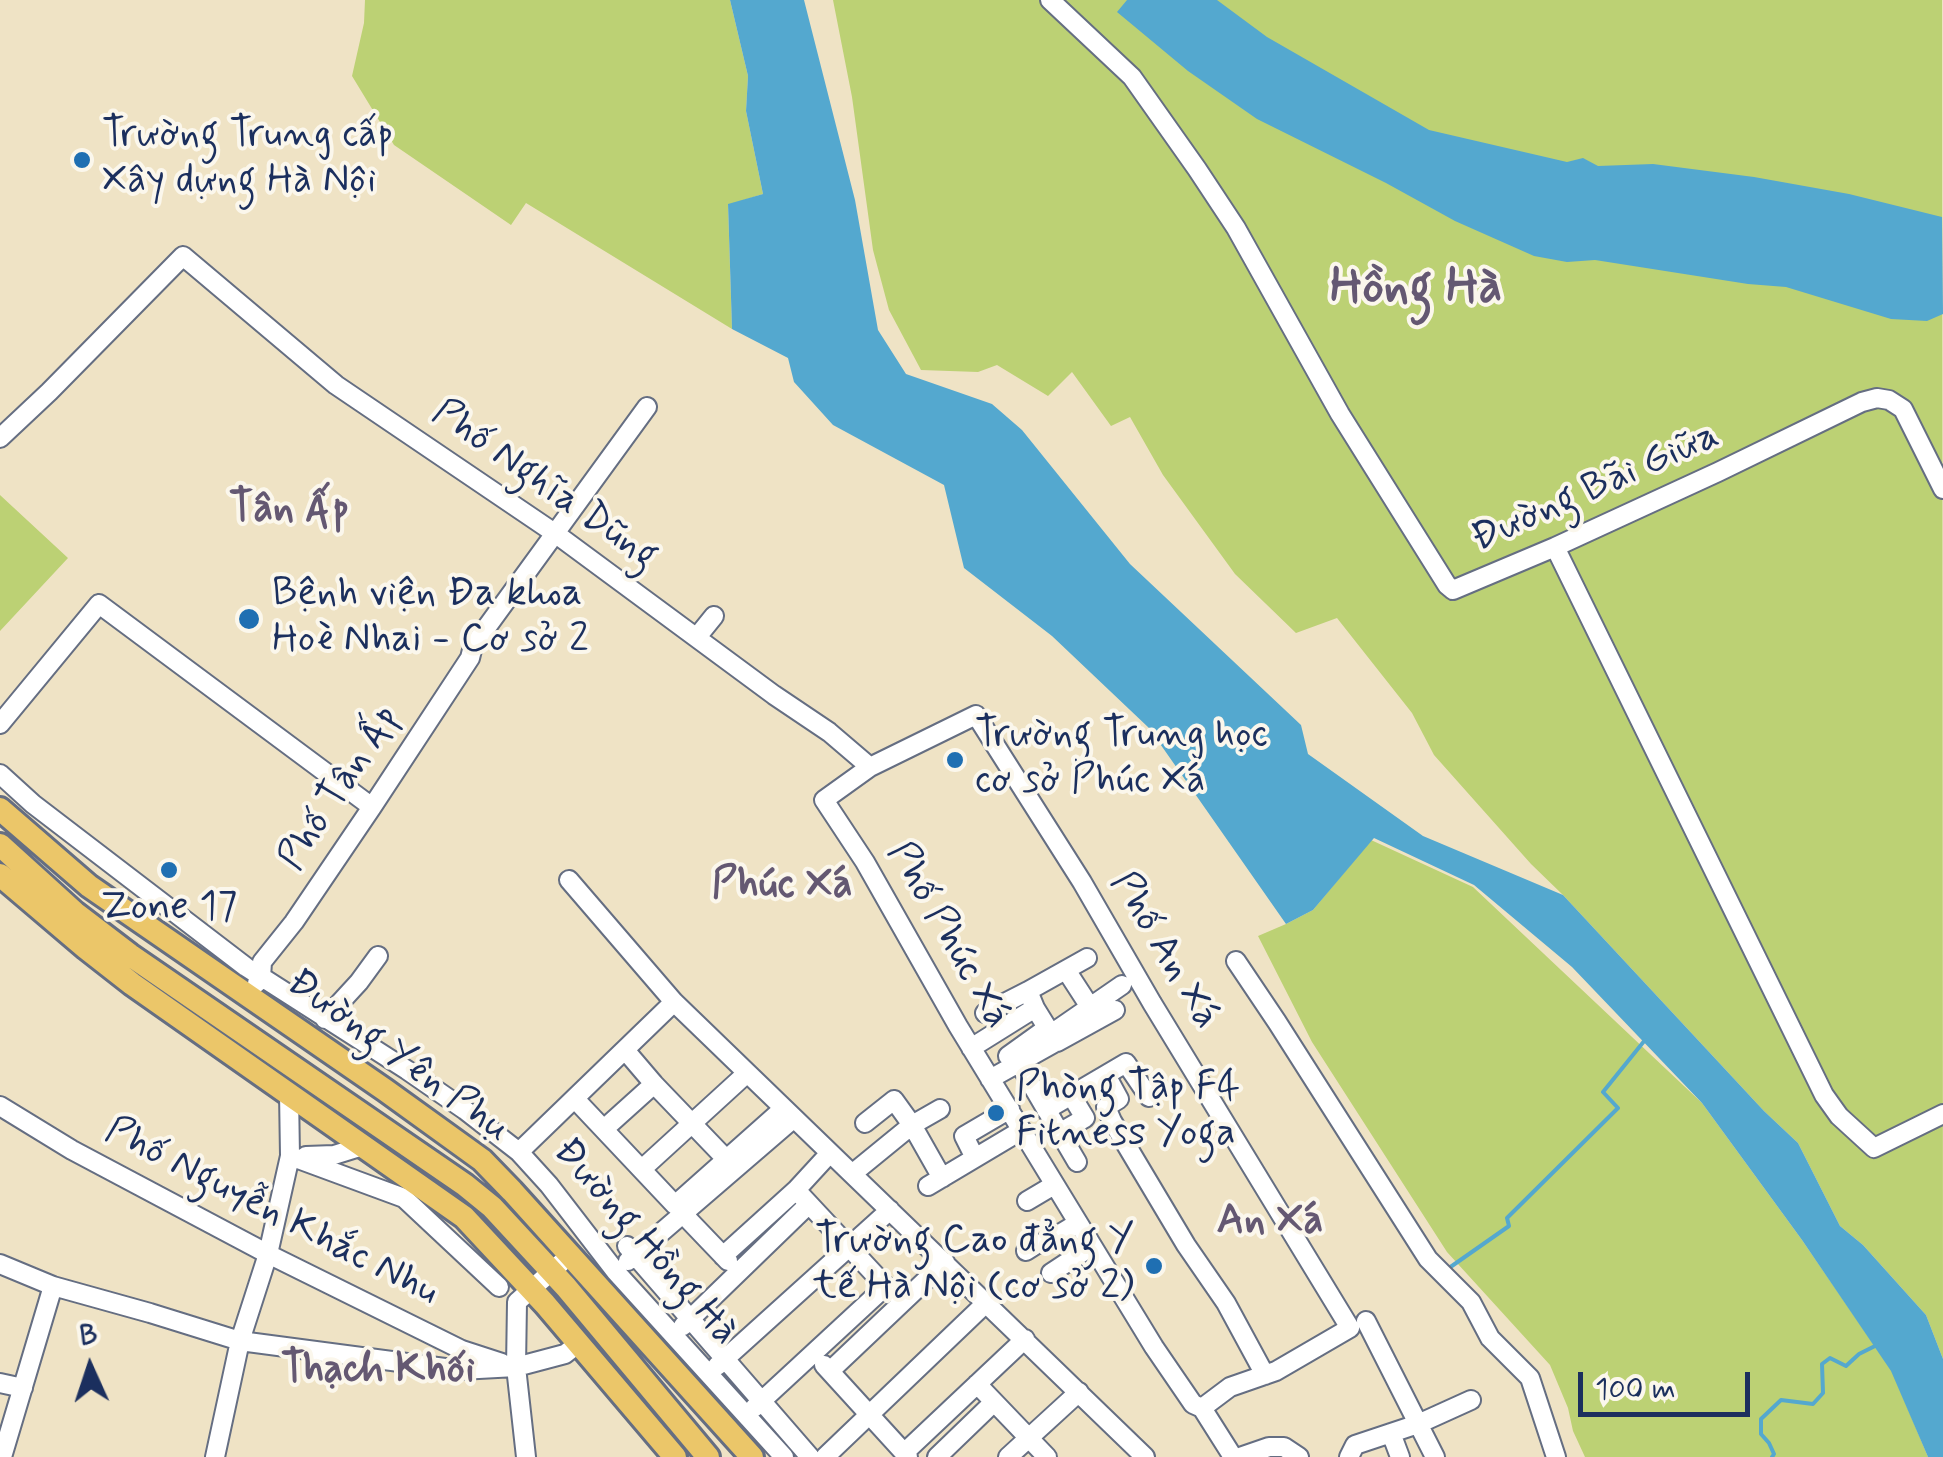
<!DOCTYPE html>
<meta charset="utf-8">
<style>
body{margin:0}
#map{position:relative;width:1943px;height:1457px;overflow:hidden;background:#efe3c5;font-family:Mynerve,sans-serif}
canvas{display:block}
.north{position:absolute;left:40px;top:1317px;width:100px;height:100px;-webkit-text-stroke:8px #fbf7ec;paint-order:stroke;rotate:357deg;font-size:28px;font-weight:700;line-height:40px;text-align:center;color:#1b2f5e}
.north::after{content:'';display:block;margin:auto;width:35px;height:45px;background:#1b2f5e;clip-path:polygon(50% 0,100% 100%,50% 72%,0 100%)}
.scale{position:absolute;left:1578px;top:1372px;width:172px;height:45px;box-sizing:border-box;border:5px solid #1b2f5e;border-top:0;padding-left:12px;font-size:30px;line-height:35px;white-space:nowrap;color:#1b2f5e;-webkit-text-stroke:8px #fbf7ec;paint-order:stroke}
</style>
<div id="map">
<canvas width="1943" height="1457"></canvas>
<div class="north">B</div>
<div class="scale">100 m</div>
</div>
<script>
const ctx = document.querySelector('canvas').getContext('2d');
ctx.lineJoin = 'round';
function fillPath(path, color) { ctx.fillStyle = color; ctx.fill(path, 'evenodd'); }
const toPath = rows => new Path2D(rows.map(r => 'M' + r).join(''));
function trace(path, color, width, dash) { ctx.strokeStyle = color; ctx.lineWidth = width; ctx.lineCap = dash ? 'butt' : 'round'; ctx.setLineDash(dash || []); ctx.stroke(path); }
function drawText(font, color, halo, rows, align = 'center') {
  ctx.font = font + ' Mynerve,sans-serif'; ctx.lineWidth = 8; ctx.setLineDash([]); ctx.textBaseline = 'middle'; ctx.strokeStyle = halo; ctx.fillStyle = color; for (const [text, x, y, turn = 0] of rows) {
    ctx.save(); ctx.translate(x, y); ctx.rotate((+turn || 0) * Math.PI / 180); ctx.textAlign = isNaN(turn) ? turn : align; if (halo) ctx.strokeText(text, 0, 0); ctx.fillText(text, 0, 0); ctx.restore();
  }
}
fillPath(toPath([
 [365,0,730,0,748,76,746,111,763,194,728,205,732,329,526,203,511,225,394,145,352,76,364,23],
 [833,0,1942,0,1943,1359,1926,1315,1863,1245,1840,1226,1798,1143,1764,1111,1563,895,1531,864,1434,755,1412,713,1337,618,1296,633,1235,574,1163,475,1130,417,1111,426,1072,372,1048,396,997,365,978,372,921,370,889,310,873,250,852,97],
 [0,495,68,558,0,631],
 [1371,840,1473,887,1702,1103,1802,1240,1892,1371,1928,1457,1585,1457,1573,1431,1568,1408,1550,1365,1447,1252,1312,1042,1258,936,1286,924,1313,910]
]), '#bcd174');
fillPath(toPath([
 [730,0,804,0,855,200,878,330,906,374,992,404,1022,430,1130,564,1301,725,1308,754,1423,836,1563,895,1764,1111,1798,1143,1840,1226,1863,1245,1926,1315,1943,1359,1943,1457,1928,1457,1891,1371,1802,1240,1702,1103,1572,967,1474,885,1374,838,1313,910,1286,924,1149,728,1052,636,964,568,944,485,833,425,794,382,788,358,732,329,728,204,763,194,746,111,748,76],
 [1127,0,1217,0,1267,37,1429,130,1567,162,1583,158,1598,166,1653,164,1754,177,1849,194,1942,217,1943,314,1927,321,1891,319,1786,287,1748,284,1595,260,1567,262,1534,256,1455,221,1386,183,1257,119,1188,71,1117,12]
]), '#54a8cf');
trace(toPath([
 [1449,1268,1509,1226,1507,1218,1618,1108,1603,1092,1645,1040],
 [1772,1457,1774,1454,1769,1443,1761,1434,1761,1419,1781,1400,1813,1404,1823,1393,1822,1364,1830,1358,1846,1366,1859,1354,1877,1345]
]), '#54a8cf', 4);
const minor = toPath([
 [1050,0,1132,77,1197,169,1236,228,1340,414,1447,585,1453,590,1555,547,1718,472,1862,402,1877,398,1889,400,1903,409,1943,489],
 [0,438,49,392,183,256,336,385,556,534,774,695,829,732,870,767],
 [1555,547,1824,1095,1839,1116,1874,1148,1943,1114],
 [697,637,714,616],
 [0,724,99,604,372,807],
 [0,774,33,804,246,967,407,1070,465,1110,519,1152,549,1185,616,1272,784,1457],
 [569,880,674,1002,1145,1457],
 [1236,961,1277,1022,1428,1259,1471,1302,1490,1338,1530,1378,1556,1457],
 [1066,970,1090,1007],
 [257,983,261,978,262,962,294,922,372,807,470,658,473,646,647,407],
 [1028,991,1087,958],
 [985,1013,1028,991,1035,1008,1056,1042,990,1079],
 [325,1019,359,982,378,956],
 [1051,1034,1122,985],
 [1057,1042,1115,1010],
 [971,1048,1035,1008],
 [625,1050,654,1084,727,1160],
 [1008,1056,1047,1028],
 [1019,1063,1077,1162],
 [1106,1075,1119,1099,1106,1107,1112,1121,1186,1245,1226,1303,1265,1375],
 [575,1099,675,1205],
 [0,1106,72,1150,268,1254,462,1350,502,1363],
 [1046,1110,1126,1063,1149,1097],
 [865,1123,894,1100,912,1125,942,1178],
 [604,1129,654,1084],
 [1059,1133,1085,1118,1071,1095],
 [519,1152,674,1002],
 [290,1156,404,1198,499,1287],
 [306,1156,334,1155,363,1146],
 [975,1158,964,1136,1010,1109],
 [642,1169,746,1074],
 [852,1174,912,1125,940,1109],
 [928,1186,1022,1130],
 [796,1190,891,1292],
 [1027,1201,1054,1185],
 [675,1205,783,1109],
 [683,1214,728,1261],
 [627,1246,810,1457],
 [1026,1251,1037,1244,1045,1243,1078,1223],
 [723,1256,796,1190,830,1153],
 [628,1261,793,1119],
 [0,1264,53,1286,150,1313,240,1341,460,1370,516,1367,565,1354,579,1343],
 [1051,1273,1092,1246],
 [1366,1321,1435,1457],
 [683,1326,809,1204],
 [824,1365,908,1457],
 [717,1366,890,1210],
 [830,1371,945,1262],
 [0,1383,23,1388],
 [977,1384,1047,1457],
 [754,1408,886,1286],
 [1202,1408,1230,1387,1276,1371,1350,1328,1152,1003,1082,882,976,715,870,767,824,800,865,862,958,1026,1154,1347,1193,1404,1202,1408,1233,1457],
 [1391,1433,1400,1457],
 [904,1453,1025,1339],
 [2,1457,53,1286],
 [215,1457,240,1341,268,1254,290,1156,289,1093],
 [526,1457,516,1367,517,1302,561,1263],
 [825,1457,987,1302],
 [937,1457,994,1402],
 [1008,1457,1079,1392],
 [1240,1457,1269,1447,1284,1447,1299,1457],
 [1349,1457,1355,1445,1418,1424,1471,1400]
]);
const major = toPath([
 [0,809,89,886,385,1090,482,1160,512,1191,752,1457],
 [0,845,75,913,130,955,465,1185,492,1207,566,1287,708,1457],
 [0,875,86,948,132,984,464,1217,545,1304,675,1457]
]);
trace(minor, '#656e82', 22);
trace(major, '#656e82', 28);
trace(minor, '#fff', 18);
trace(major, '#ebc669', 22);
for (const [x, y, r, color] of [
 [82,160,10,"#1f6fb2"],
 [249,619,12,"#1f6fb2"],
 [955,760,10,"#1f6fb2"],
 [169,870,10,"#1f6fb2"],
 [996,1113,10,"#1f6fb2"],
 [1154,1266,10,"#1f6fb2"]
]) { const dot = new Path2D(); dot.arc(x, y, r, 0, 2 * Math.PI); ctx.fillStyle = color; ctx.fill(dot); trace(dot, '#fbf7ec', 4); }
drawText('40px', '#1b2f5e', '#fbf7ec', [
 ["Trường Trung cấp",102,137],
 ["Xây dựng Hà Nội",102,183],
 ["Bệnh viện Đa khoa",272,596],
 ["Hoè Nhai - Cơ sở 2",272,642],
 ["Trường Trung học",975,737],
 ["cơ sở Phúc Xá",975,783],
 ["Zone 17",169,910,"center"],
 ["Phòng Tập F4",1016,1090],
 ["Fitness Yoga",1016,1136],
 ["Trường Cao đẳng Y",1134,1243,"right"],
 ["tế Hà Nội (cơ sở 2)",1134,1289,"right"]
], 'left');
drawText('40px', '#1b2f5e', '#fbf7ec', [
 ["Phố Nghĩa Dũng",544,486,35],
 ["Đường Bãi Giữa",1596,489,-24],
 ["Phố Tân Ấp",341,789,-57],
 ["Phố Phúc Xá",947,936,60],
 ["Phố An Xá",1163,951,59],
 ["Đường Yên Phụ",398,1058,36],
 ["Phố Nguyễn Khắc Nhu",271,1213,27],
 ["Đường Hồng Hà",644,1243,49]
]);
drawText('bold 42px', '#645872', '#fbf7ec', [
 ["Tân Ấp",289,511],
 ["Phúc Xá",782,887],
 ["An Xá",1270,1223],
 ["Thạch Khối",378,1372]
]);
drawText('bold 50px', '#645872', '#fbf7ec', [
 ["Hồng Hà",1416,290]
]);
</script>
